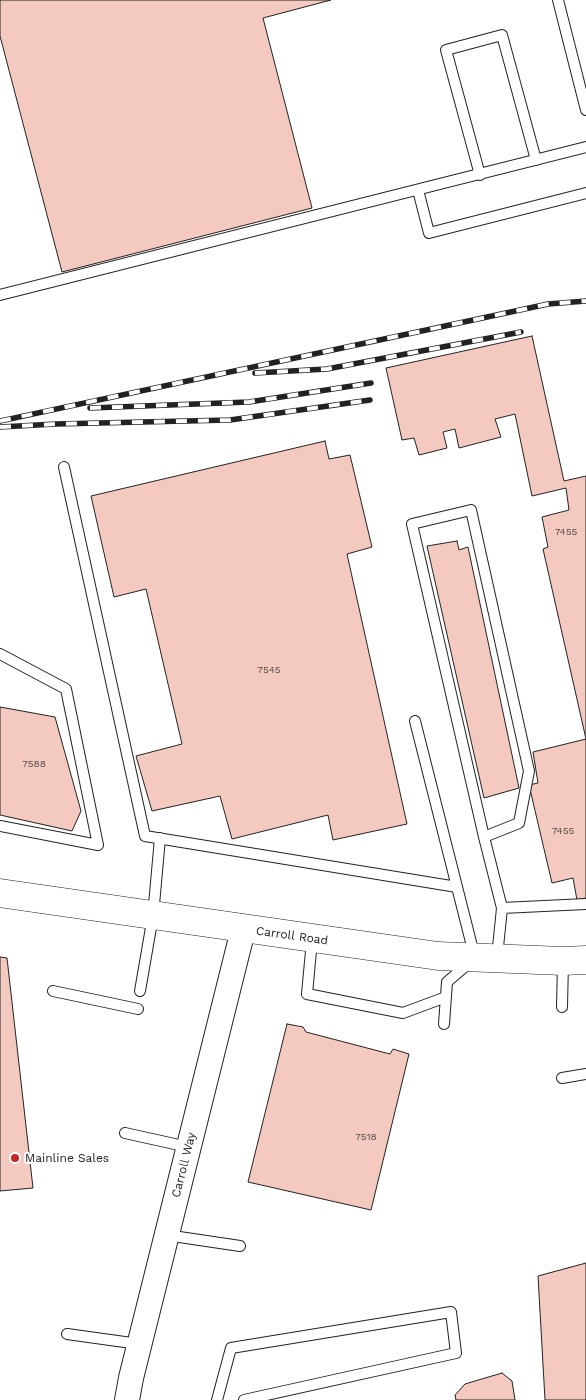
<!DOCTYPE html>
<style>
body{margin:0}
canvas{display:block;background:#fff}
</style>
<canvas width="586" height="1400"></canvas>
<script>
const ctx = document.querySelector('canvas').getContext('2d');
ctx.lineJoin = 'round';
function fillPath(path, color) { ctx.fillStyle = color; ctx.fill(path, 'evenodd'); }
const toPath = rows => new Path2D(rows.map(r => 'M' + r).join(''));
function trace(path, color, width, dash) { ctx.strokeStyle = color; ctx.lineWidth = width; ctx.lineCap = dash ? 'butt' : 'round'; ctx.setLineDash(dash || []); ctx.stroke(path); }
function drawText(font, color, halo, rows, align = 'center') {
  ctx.font = font + ' "Work Sans",sans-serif'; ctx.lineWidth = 4; ctx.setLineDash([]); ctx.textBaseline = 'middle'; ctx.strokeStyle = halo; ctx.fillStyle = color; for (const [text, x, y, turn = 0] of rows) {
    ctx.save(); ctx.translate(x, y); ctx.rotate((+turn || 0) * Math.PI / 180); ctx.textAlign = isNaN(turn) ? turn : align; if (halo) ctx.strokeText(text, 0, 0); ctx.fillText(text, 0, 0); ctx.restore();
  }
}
const building = toPath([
 [0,0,331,0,263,18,312,208,62,272,0,36,0,0],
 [532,336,564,481,586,476,586,739,543,549,548,547,542,517,569,510,566,488,532,496,515,414,495,419,501,437,459,448,455,429,443,432,447,448,419,455,414,438,402,440,386,368,532,336],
 [325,441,329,459,350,455,372,547,347,554,407,824,333,840,328,815,232,839,220,796,152,811,136,756,182,744,146,589,114,597,91,496,325,441],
 [457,541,459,550,468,547,519,788,484,798,427,546,457,541],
 [0,707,55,717,81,811,72,831,0,815,0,707],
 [586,739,586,898,577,900,573,878,552,883,529,785,538,783,533,752,586,739],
 [0,957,7,958,33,1188,0,1191,0,957],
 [287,1024,303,1027,306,1032,390,1054,393,1049,409,1054,371,1210,248,1182,287,1024],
 [586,1263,586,1400,545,1400,538,1276,586,1263],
 [502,1373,512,1381,515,1400,456,1400,455,1395,465,1384,502,1373]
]);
fillPath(building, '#f3c9c0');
trace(building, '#222', 1);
const service = toPath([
 [558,0,586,110],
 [480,175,446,50,502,35,536,160],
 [418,190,429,233,586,193],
 [0,295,586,147],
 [64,467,145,836,457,887],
 [0,654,66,689,98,845,0,826],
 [415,721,475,958,447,982,444,1024],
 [484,837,519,823,529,771,471,510,412,524,484,837,502,908],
 [312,940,307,994,403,1013,446,997],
 [497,957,502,908,586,904],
 [53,991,138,1009],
 [140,991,153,916,160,838],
 [562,1007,563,962],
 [562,1078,586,1074],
 [125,1133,188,1147],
 [166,1235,240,1246],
 [67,1334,139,1344],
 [217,1400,231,1348,451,1312,456,1353,244,1400]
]);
const tertiary = toPath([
 [127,1400,131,1378,243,930]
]);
const secondary = toPath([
 [0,893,438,956,563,961,586,960]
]);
trace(service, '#222', 12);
trace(tertiary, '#222', 26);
trace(secondary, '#222', 29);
trace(service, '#fff', 10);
trace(tertiary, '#fff', 24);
trace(secondary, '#fff', 28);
const rail = toPath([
 [255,373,327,369,521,332],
 [90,408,249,402,371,383],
 [0,421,548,304,586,301],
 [0,427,56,424,230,420,370,400]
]);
trace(rail, '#222', 5.5);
trace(rail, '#fff', 4, [11]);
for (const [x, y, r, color] of [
 [15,1158,5,"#c62828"]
]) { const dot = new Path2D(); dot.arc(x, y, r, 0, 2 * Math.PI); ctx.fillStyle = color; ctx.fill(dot); trace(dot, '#fff', 2); }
drawText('10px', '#564c4a', null, [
 ["7455",566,532],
 ["7545",269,670],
 ["7588",34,764],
 ["7455",563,831],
 ["7518",366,1137]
]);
drawText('12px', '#222', '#fff', [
 ["Carroll Road",292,936,8],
 ["Carroll Way",184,1165,-76]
]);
drawText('12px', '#222', '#fff', [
 ["Mainline Sales",25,1158]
], 'left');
</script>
